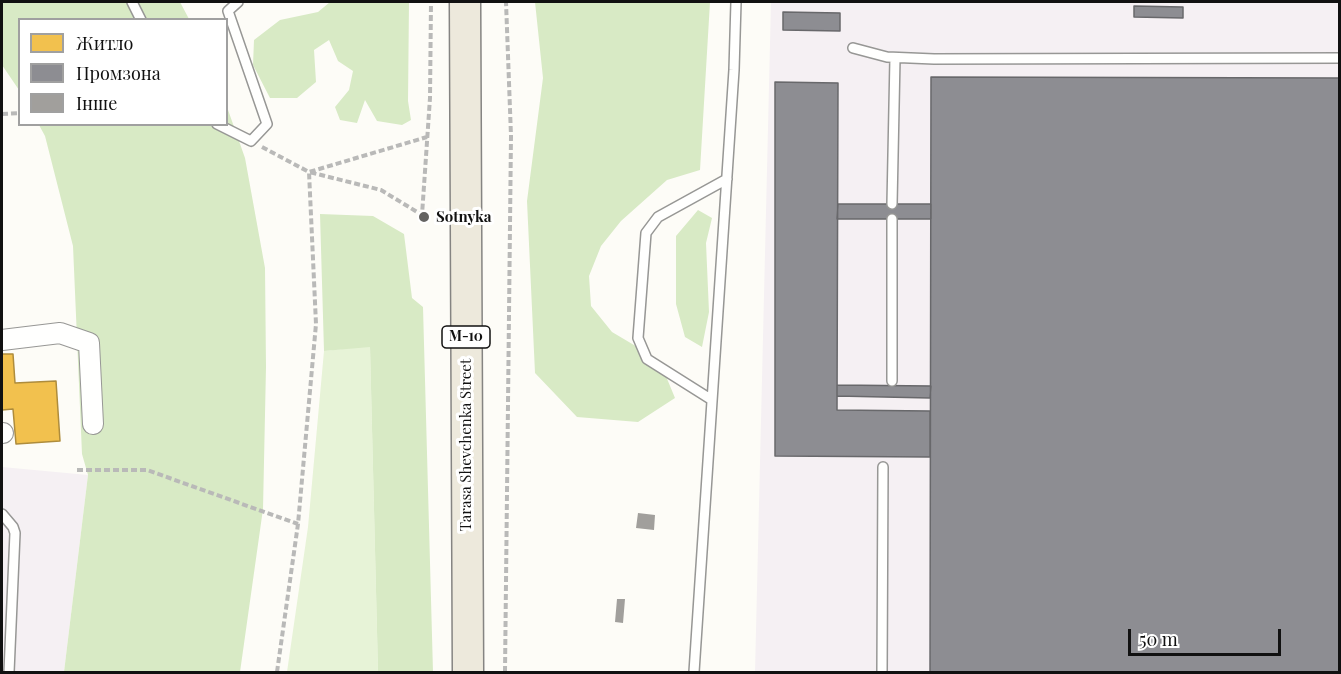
<!DOCTYPE html>
<meta charset="utf-8">
<style>
body{margin:0}
#map{position:relative;width:1341px;height:674px;overflow:hidden;background:#fdfcf7;font-family:"Playfair Display",serif}
canvas{display:block}
.frame{position:absolute;inset:0;border:3px solid #111;pointer-events:none}
.legend{position:absolute;left:18px;top:18px;width:210px;height:108px;box-sizing:border-box;background:#fff;border:2px solid #a0a0a0;margin:0;padding:8px 10px;list-style:none;font-size:18px;color:#111}
.legend li{display:flex;align-items:center;gap:12px;height:30px}
.legend b{width:30px;border:2px solid #a0a0a0}
.scale{position:absolute;left:1128px;top:629px;width:153px;height:27px;box-sizing:border-box;border:3px solid #111;border-top:0;padding-left:8px;font-size:18px;line-height:21px;white-space:nowrap;color:#111;-webkit-text-stroke:4px #fff;paint-order:stroke}
</style>
<div id="map">
<canvas width="1341" height="674"></canvas>
<div class="frame"></div>
<ul class="legend">
<li><b style="height:16px;background:#f2c14e"></b>Житло</li>
<li><b style="height:16px;background:#8d8d92"></b>Промзона</li>
<li><b style="height:16px;background:#a19f9c"></b>Інше</li>
</ul>
<div class="scale">50 m</div>
</div>
<script>
const ctx = document.querySelector('canvas').getContext('2d');
ctx.lineJoin = 'round';
function fillPath(path, color) { ctx.fillStyle = color; ctx.fill(path, 'evenodd'); }
const toPath = rows => new Path2D(rows.map(r => 'M' + r).join(''));
function trace(path, color, width, dash) { ctx.strokeStyle = color; ctx.lineWidth = width; ctx.lineCap = dash ? 'butt' : 'round'; ctx.setLineDash(dash || []); ctx.stroke(path); }
function drawText(font, color, halo, rows, align = 'center') {
  ctx.font = font + ' "Playfair Display",serif'; ctx.lineWidth = 6; ctx.setLineDash([]); ctx.textBaseline = 'middle'; ctx.strokeStyle = halo; ctx.fillStyle = color; for (const [text, x, y, turn = 0] of rows) {
    ctx.save(); ctx.translate(x, y); ctx.rotate((+turn || 0) * Math.PI / 180); ctx.textAlign = isNaN(turn) ? turn : align; if (halo) ctx.strokeText(text, 0, 0); ctx.fillText(text, 0, 0); ctx.restore();
  }
}
fillPath(toPath([
 [771,2,1339,2,1339,672,755,672],
 [2,467,88,475,64,672,2,672]
]), '#f5f0f3');
fillPath(toPath([
 [370,346,378,672,287,672,308,527,324,351]
]), '#e7f3d7');
fillPath(toPath([
 [2,2,180,2,189,19,20,20,19,90,2,65],
 [330,2,409,2,408,101,411,120,402,125,377,121,365,100,357,123,340,120,335,107,349,90,353,71,338,61,329,40,314,50,316,82,297,98,270,98,253,65,254,40,280,20,318,12],
 [535,2,710,2,700,170,667,180,621,221,601,246,589,276,591,306,612,332,639,348,663,369,675,398,638,422,577,417,535,373,527,201,543,78],
 [227,107,245,158,265,268,266,367,263,509,240,672,64,672,88,475,82,454,73,246,45,136,39,125,226,124],
 [698,210,712,218,706,243,709,312,702,347,685,337,676,304,676,236],
 [320,214,373,216,404,234,412,298,423,307,433,672,378,672,370,347,324,351]
]), '#d8eac5');
const homes = toPath([
 [2,354,13,354,15,383,56,381,60,441,16,444,13,409,2,410,2,354]
]);
fillPath(homes, '#f2c14e');
trace(homes, '#ae8c3c', 1.5);
const industry = toPath([
 [1134,6,1183,7,1183,18,1134,17,1134,6],
 [783,12,840,13,840,31,783,30,783,12],
 [931,77,1340,78,1340,672,930,672,931,77],
 [775,82,838,83,837,410,930,411,930,457,775,456,775,82],
 [838,204,931,204,931,219,837,219,838,204],
 [837,385,931,386,930,398,837,396,837,385]
]);
fillPath(industry, '#8d8d92');
trace(industry, '#68686b', 1.5);
fillPath(toPath([
 [638,513,655,515,654,530,636,528],
 [617,599,625,599,623,623,615,622]
]), '#a19f9c');
const lane = toPath([
 [132,2,141,20],
 [853,48,887,57,934,59,1340,58],
 [217,124,251,141,267,124,228,11,238,2],
 [892,204,895,58],
 [892,381,892,219],
 [712,400,647,359,638,338,646,233,658,217,727,179],
 [2,514,13,527,15,533,9,672],
 [694,672,734,70,736,2],
 [882,672,883,467]
]);
const street = toPath([
 [2,340,60,333,89,343,93,424],
 [2,433,3,433]
]);
const primary = toPath([
 [465,2,468,672]
]);
trace(lane, '#979795', 12);
trace(street, '#979795', 22);
trace(primary, '#858482', 33);
trace(toPath([
 [2,114,20,113],
 [262,147,309,172,427,137],
 [77,470,147,470,298,524],
 [277,672,298,524,316,324,309,172,381,190,422,215,430,98,431,2],
 [505,672,511,136,506,2]
]), '#b9b9b8', 4, [6, 3]);
trace(lane, '#fffffe', 9);
trace(street, '#fffffe', 20);
trace(primary, '#ede9dc', 30);
for (const [x, y, r, color] of [
 [424,217,6,"#646362"]
]) { const dot = new Path2D(); dot.arc(x, y, r, 0, 2 * Math.PI); ctx.fillStyle = color; ctx.fill(dot); trace(dot, '#fff', 2); }
for (const [x, y, w] of [
 [466,337,48]
]) { const box = new Path2D(); box.roundRect(x - w / 2, y - 11, w, 22, 4.5); ctx.fillStyle = '#fff'; ctx.fill(box); trace(box, '#111', 1.5); }
drawText('bold 14px', '#111', null, [
 ["М-10",466,337]
]);
drawText('bold 15px', '#111', '#fff', [
 ["Sotnyka",436,217]
], 'left');
drawText('15px', '#111', '#fff', [
 ["Tarasa Shevchenka Street",466,445,-90]
]);
</script>
